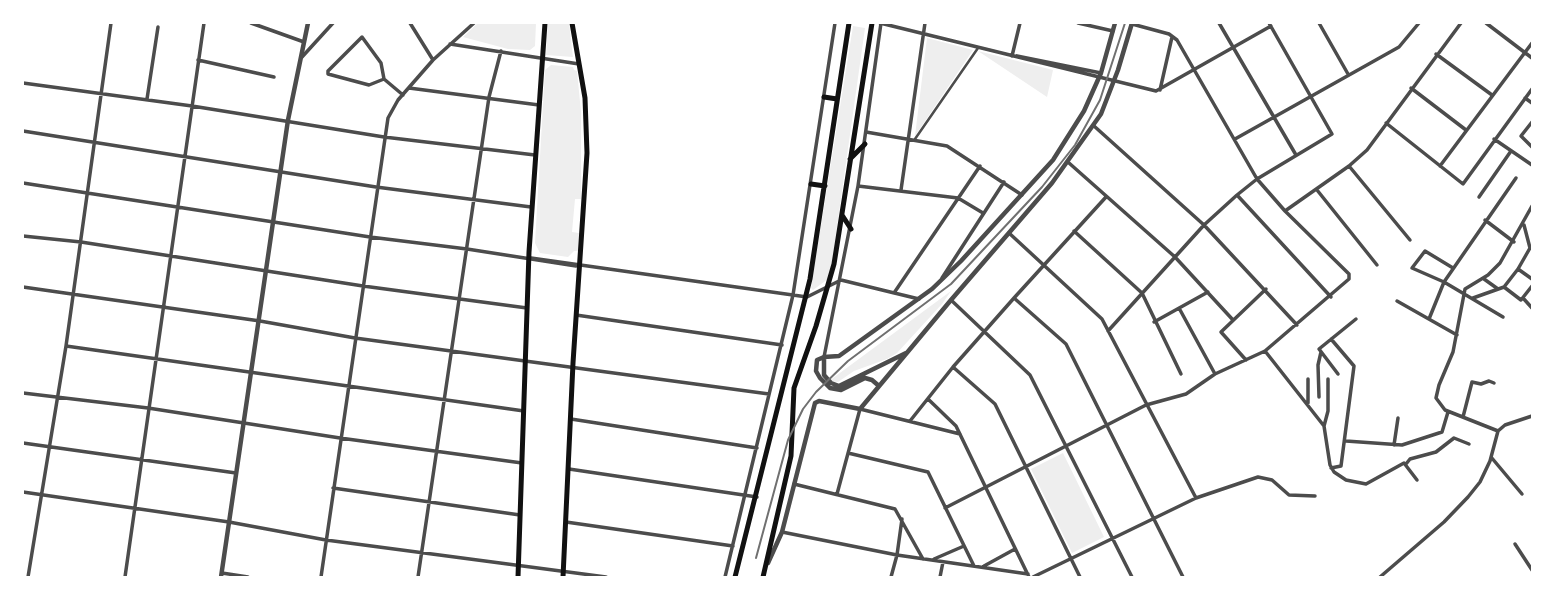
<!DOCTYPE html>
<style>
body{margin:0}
#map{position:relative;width:1555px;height:600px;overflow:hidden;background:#fff;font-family:Barlow,sans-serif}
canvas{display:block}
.frame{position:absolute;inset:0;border:24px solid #fff;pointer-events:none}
</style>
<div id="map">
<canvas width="1555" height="600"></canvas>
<div class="frame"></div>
</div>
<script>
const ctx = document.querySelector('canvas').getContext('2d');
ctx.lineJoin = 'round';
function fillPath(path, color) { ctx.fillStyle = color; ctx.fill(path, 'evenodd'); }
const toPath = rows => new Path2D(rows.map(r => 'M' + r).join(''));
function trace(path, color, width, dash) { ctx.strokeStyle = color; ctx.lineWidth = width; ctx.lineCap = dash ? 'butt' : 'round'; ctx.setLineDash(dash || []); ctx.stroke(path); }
fillPath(toPath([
 [478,23,536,23,535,46,530,50,508,49,463,37],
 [548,23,569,23,573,57,546,55],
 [853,26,865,28,832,262,828,279,813,290,811,288],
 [927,38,973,50,915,136],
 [978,51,1053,70,1047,97],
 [551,65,573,67,574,70,577,71,581,112,581,199,575,199,572,232,579,233,578,251,574,251,568,257,540,253,535,243,545,70],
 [951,291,942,304,897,353,887,359,854,371,838,382,829,381],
 [1063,453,1104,537,1072,553,1031,469]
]), '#eee');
trace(toPath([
 [915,139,978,48]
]), '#4c4c4c', 2.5);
trace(toPath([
 [251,23,304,42],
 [410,23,433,60],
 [880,23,1156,91,1271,26],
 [1078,23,1113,31],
 [1219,23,1296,155],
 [1319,23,1348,74],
 [1486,23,1532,58],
 [450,44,579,64],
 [1436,54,1492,95],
 [1012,56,1020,23],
 [1017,56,1101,73],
 [302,57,333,23],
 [198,60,274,77],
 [384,79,369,85,328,74,328,71,362,37,381,63,384,79,403,95],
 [23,83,192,106,384,137,535,155],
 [409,88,539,105],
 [1411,88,1466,130],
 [1160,90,1172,37],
 [1525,98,1532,103],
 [147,99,158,27],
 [1532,122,1521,136,1532,147],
 [1386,123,1463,184,1532,89],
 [1094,126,1204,225,1297,325],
 [23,131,376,187,531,207],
 [866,132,947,146,1022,195],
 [1235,139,1399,47,1419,23],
 [1494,139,1532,165],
 [1069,163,1175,257,1233,320],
 [1349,166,1410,240],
 [1440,166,1532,43],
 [23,183,370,237,467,249,576,266,580,264],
 [858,186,958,198,983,213],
 [901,190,925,23],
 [1317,190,1377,265],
 [1237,195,1331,297],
 [1479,197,1511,151],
 [1285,211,1349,166,1367,150,1461,23],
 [1485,220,1514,242],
 [1074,231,1142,293,1181,374],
 [1009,233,1102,319,1196,498],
 [23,236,81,242,363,286,527,308],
 [531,258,807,297,841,280,919,299],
 [1453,268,1425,251,1412,268,1444,282,1503,317],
 [1518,269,1532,279],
 [942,278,1004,182],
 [1484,279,1498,289],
 [23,287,260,321,355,338,769,394],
 [1504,287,1521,300,1532,286],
 [894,293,980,166],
 [1014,298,1066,344,1183,577],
 [1473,298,1504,287,1518,269,1530,248,1524,225],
 [1523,298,1532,308],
 [951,300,1030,375,1132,577],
 [1397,301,1457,335],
 [1179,308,1215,374],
 [576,315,782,345],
 [1429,319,1444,282,1516,178],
 [1154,322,1208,292],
 [1108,331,1204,225,1237,195,1257,179,1332,134,1269,23],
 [1331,339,1354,366,1341,466,1331,468],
 [66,346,524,411],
 [1265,351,1324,426,1330,465,1334,472,1346,480,1366,484,1404,463,1417,480],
 [824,357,858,186,881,23],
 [1246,360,1221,332,1266,289],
 [953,367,995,404,1080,577],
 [1338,374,1319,349,1356,319],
 [23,393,148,408,340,438,522,463],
 [1319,397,1318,365,1321,352],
 [928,399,956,426,1029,577],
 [1308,403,1308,379],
 [1463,417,1472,382,1481,384,1489,381,1494,383],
 [571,419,757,448],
 [910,421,953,367,1014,298,1106,197],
 [1324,426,1328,411,1328,379],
 [1498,431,1445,410,1436,398,1439,385,1453,352,1465,289,1488,275,1500,263,1532,206],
 [1346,441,1402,445,1442,432,1448,412],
 [23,443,236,473],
 [1394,445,1398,418],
 [848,453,928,472,974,566],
 [1491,457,1522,494],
 [1406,464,1410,459,1436,452,1454,438,1469,444],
 [569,469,757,497],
 [794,484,895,509,923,559],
 [333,488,520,515],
 [23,492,229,522,326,540,606,577],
 [837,494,860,409,960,434],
 [945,508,1146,405,1186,394,1215,374,1265,351,1349,279,1349,274,1285,211,1257,179,1177,40,1169,34,1132,24],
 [566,522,733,546],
 [782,532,897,555,1028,574],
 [1515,544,1532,570],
 [934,559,964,546],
 [984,566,1015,549],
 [222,573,248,577],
 [28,577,66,346,111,23],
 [125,577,204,23],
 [321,577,388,118,398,100,433,60,474,23],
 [418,577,489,97,501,51],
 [725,577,793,295,835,23],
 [891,577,897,555,902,519],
 [940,577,943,562],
 [1033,577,1196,498,1258,477,1272,480,1289,495,1315,496],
 [1380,577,1444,522,1468,497,1480,482,1490,461,1498,431,1505,425,1532,416]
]), '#4c4c4c', 3.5);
trace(toPath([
 [824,357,839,356,932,289,961,261,1053,160,1084,111,1101,73,1115,23],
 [824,357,824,375,831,383,839,386,906,353],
 [824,357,817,360,816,371,820,378,830,388,841,390,865,378,872,380,879,386],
 [768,563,782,532,815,403,819,401,860,409,951,300,1052,183,1101,114,1118,70,1132,23],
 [221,577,288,120,308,23]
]), '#4c4c4c', 4.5);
trace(toPath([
 [518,577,529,252,545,23],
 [563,577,573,363,587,153,585,98,572,23]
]), '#111', 5);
trace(toPath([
 [824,97,837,99],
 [850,159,865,144],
 [811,184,825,186],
 [842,215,851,229],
 [735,577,810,279,849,23],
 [763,577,791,456,794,388,816,326,834,264,872,23]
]), '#111', 5);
trace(toPath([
 [756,558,788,440,803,409,816,392,848,361,951,284,1042,187,1075,145,1100,100,1125,23]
]), '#707070', 2);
</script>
